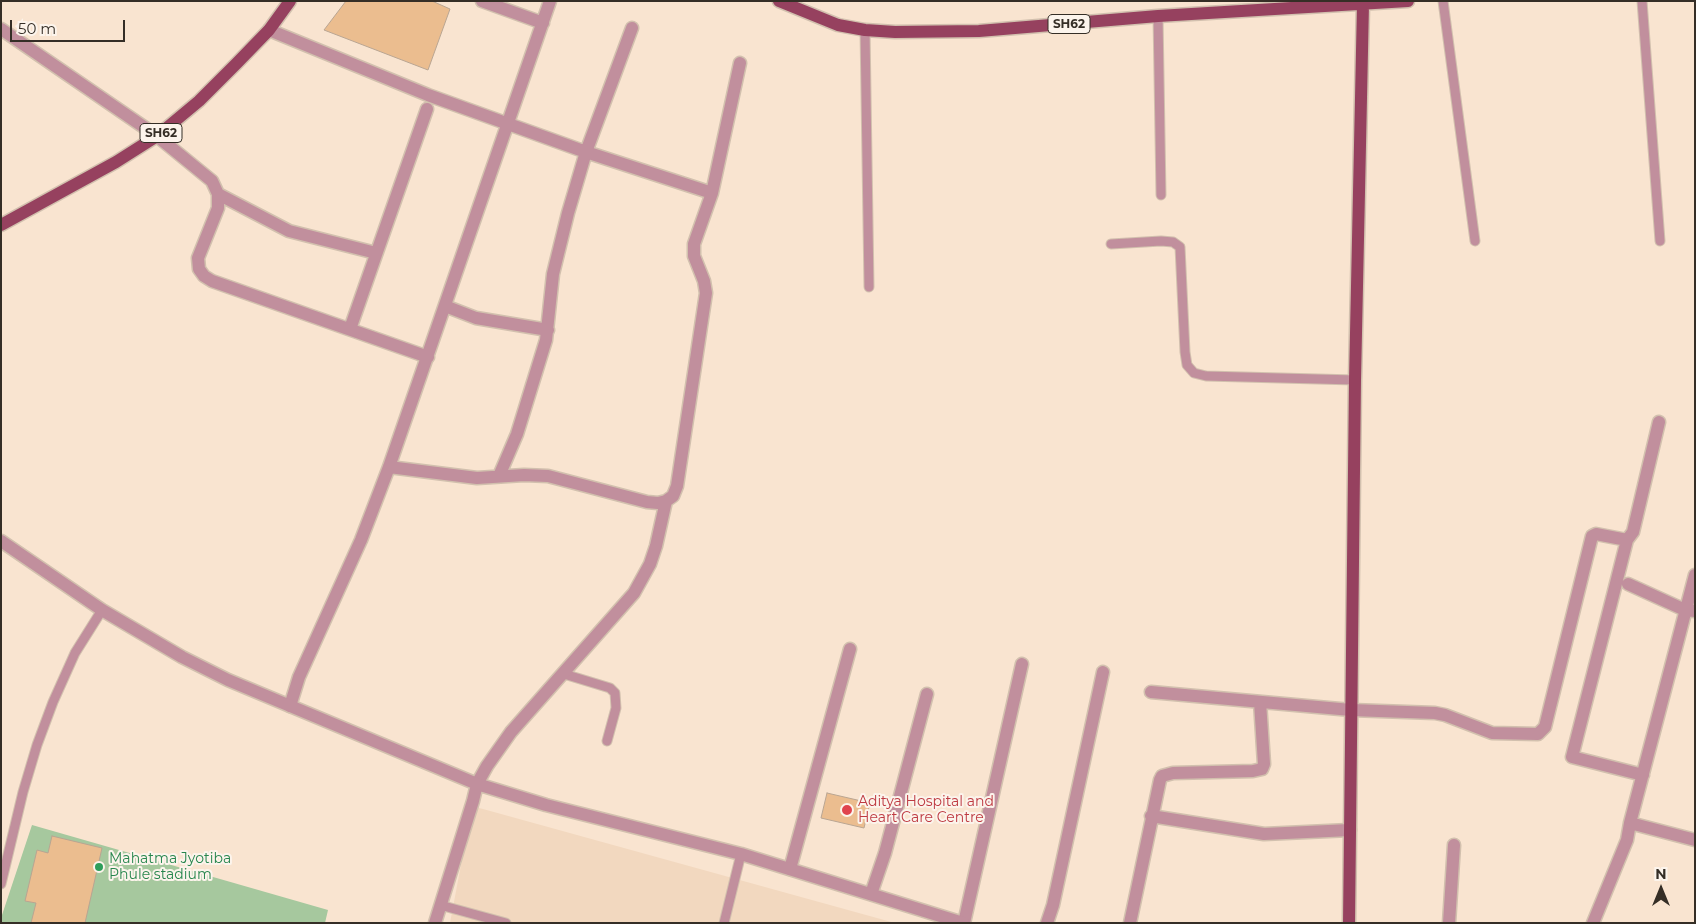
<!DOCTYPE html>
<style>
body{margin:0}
#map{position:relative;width:1696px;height:924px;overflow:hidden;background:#f9e4d0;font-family:Montserrat,sans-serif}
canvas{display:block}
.frame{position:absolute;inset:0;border:2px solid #352e26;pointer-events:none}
.north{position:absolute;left:1636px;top:864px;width:50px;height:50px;-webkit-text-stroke:4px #fcf4ec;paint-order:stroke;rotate:0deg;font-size:14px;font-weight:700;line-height:20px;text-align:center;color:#352e26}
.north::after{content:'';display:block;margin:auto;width:18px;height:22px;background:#352e26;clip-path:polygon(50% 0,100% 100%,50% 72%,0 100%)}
.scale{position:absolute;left:10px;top:20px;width:115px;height:22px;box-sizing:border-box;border:2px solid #352e26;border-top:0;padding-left:6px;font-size:15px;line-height:18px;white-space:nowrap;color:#352e26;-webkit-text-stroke:4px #fcf4ec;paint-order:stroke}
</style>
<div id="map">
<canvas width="1696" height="924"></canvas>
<div class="frame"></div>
<div class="north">N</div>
<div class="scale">50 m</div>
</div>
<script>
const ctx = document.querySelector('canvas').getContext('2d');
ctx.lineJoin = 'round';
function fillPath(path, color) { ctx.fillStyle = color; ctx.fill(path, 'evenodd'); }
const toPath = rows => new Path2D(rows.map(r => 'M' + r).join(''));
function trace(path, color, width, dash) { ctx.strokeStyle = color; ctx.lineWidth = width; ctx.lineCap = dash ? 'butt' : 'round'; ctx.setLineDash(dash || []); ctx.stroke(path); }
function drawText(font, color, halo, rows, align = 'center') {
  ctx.font = font + ' Montserrat,sans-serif'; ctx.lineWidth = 4; ctx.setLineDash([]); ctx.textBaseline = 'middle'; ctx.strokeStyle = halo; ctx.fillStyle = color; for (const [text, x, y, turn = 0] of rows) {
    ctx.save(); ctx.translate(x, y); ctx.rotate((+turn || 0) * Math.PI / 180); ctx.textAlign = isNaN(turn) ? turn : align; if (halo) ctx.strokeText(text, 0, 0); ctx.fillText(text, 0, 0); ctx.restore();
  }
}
fillPath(toPath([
 [473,801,479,808,483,809,895,923,450,923]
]), '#f2d8bf');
fillPath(toPath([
 [32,825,328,910,325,923,1,923,1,918]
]), '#a6c89e');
const building = toPath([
 [346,1,432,1,450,9,428,70,324,30,346,1],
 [827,793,870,803,864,828,821,818,827,793],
 [52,836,102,848,85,923,31,923,36,903,25,901,37,850,48,853,52,836]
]);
fillPath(building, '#ebbd8f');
trace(building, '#b9a592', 1);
const service = toPath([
 [1443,1,1475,241],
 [1642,1,1660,241],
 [1158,16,1161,195],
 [865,30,869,287],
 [1111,244,1161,241,1173,242,1180,247,1185,352,1187,365,1194,373,1206,376,1355,380],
 [564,674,610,688,615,693,616,708,607,741],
 [1,884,23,792,37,745,53,702,75,653,102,610],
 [440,905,506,923],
 [724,923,741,854]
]);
const minor = toPath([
 [482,1,543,23],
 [1,29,157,136,212,181,218,194,218,208,198,258,199,269,204,276,212,281,428,357],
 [269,30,428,95,586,152,712,193],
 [218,194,289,231,376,253],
 [445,306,476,318,548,330],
 [350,329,427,109],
 [389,467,477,478,524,475,548,476,647,502,658,503,666,501,673,496,677,486,706,293,704,281,694,256,694,244,712,193,740,63],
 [499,476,517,434,546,340,553,274,568,213,586,152,632,28],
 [1627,540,1572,757,1643,775],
 [1695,575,1630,823,1695,840],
 [1628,584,1685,610,1695,611],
 [1151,692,1351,710,1435,713,1445,715,1492,733,1538,734,1545,727,1592,536,1596,534,1627,540,1633,532,1659,422],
 [290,706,299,677,361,540,389,467,550,1],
 [477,784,487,766,511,732,634,593,650,564,656,546,666,501],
 [1151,816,1264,834,1350,830],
 [790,869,850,649],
 [871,894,885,853,927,694],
 [964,923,1022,664],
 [1047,923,1053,905,1103,672],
 [1130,923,1160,780,1162,776,1173,773,1253,771,1262,769,1264,764,1260,702],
 [1449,923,1454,845],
 [1593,923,1627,840,1630,823]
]);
const tertiary = toPath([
 [1,541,102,610,182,657,228,680,477,784,546,805,741,854,963,923],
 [435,923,473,801,477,784]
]);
const primary = toPath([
 [779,1,838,25,865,30,895,32,979,31,1158,16,1408,1],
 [1,225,116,162,157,136,199,101,237,63,269,30,290,1],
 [1349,923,1355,380,1363,4]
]);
trace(service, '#d2c0ae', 11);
trace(minor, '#d2c0ae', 15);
trace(tertiary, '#d2c0ae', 15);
trace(primary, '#d2c0ae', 15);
trace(service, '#c18f9d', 9);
trace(minor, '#c18f9d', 12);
trace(tertiary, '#c18f9d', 12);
trace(primary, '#96415f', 12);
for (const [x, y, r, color] of [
 [847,810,6,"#e0444e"],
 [99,867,5,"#2e9e5b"]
]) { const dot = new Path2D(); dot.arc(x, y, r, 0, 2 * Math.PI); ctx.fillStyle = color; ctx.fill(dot); trace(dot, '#fcf4ec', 2); }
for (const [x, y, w] of [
 [1069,24,42],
 [161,133,42]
]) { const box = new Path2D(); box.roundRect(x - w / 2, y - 9.5, w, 19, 4); ctx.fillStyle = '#fcf4ec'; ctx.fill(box); trace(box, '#352e26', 1); }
drawText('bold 12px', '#352e26', null, [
 ["SH62",1069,24],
 ["SH62",161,133]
]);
drawText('14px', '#be3a42', '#fcf4ec', [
 ["Aditya Hospital and",858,802],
 ["Heart Care Centre",858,818]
], 'left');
drawText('14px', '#27864d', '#fcf4ec', [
 ["Mahatma Jyotiba",109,859],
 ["Phule stadium",109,875]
], 'left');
</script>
